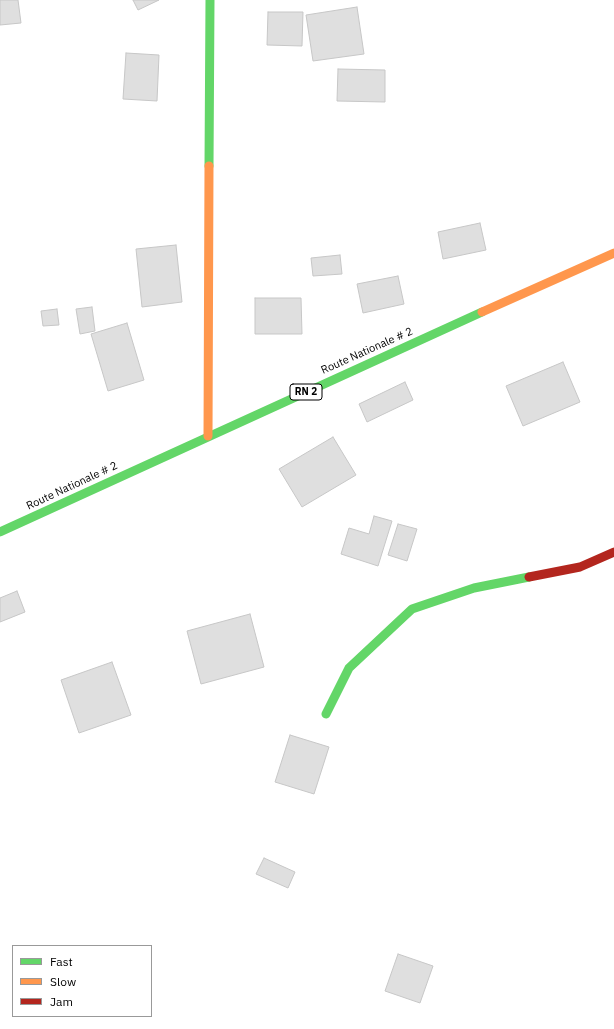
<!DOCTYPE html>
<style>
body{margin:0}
#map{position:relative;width:614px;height:1029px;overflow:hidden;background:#fff;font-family:"IBM Plex Sans",sans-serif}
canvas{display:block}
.legend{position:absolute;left:12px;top:945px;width:140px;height:72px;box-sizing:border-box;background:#fff;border:1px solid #999;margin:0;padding:5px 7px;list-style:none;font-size:12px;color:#000}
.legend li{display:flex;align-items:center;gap:8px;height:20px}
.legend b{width:20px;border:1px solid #999}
</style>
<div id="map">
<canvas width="614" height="1029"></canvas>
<ul class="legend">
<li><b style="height:5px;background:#63d668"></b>Fast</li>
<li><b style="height:5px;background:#ff974d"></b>Slow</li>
<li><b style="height:5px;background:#b3261e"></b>Jam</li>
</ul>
</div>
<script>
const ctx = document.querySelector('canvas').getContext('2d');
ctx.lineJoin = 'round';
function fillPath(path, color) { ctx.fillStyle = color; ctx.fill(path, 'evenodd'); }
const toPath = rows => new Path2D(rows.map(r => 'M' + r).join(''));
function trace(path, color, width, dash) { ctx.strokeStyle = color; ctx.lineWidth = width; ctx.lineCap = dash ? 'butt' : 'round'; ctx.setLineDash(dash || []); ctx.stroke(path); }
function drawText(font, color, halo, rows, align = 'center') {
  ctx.font = font + ' "IBM Plex Sans",sans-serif'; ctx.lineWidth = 3.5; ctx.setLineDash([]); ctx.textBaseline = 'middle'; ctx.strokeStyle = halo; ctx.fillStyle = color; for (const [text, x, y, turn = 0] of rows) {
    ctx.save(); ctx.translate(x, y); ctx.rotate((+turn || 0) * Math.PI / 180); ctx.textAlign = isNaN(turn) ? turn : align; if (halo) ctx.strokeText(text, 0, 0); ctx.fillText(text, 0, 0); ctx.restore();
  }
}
const building = toPath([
 [0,0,18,0,21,23,0,25,0,0],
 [133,0,159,0,138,10,133,0],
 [357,7,364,54,313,61,306,15,357,7],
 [268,12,303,12,302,46,267,45,268,12],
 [126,53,159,55,157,101,123,99,126,53],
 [338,69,385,70,385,102,337,101,338,69],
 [480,223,486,250,443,259,438,232,480,223],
 [176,245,182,302,142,307,136,249,176,245],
 [340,255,342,274,313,276,311,258,340,255],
 [398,276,404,304,363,313,357,284,398,276],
 [255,298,301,298,302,334,255,334,255,298],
 [92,307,95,331,80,334,76,309,92,307],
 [57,309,59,325,43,326,41,311,57,309],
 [127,323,144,380,108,391,91,334,127,323],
 [563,362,580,402,523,426,506,386,563,362],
 [405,382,413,400,367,422,359,404,405,382],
 [333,437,356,475,302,507,279,469,333,437],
 [374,516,392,521,378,566,341,554,349,528,369,534,374,516],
 [398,524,417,529,407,561,388,555,398,524],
 [17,591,25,612,0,622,0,598,17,591],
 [250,614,264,667,201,684,187,631,250,614],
 [112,662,131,715,79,733,61,680,112,662],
 [290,735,329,747,314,794,275,782,290,735],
 [264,858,295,872,288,888,256,874,264,858],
 [398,954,433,966,420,1003,385,991,398,954]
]);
fillPath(building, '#dfdfdf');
trace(building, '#c7c7c7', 1);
trace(toPath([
 [209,166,210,0],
 [0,532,482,312],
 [326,714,349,668,412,609,474,588,529,577]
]), '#63d668', 9);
trace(toPath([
 [482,312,614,253],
 [208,436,209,166]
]), '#ff974d', 9);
trace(toPath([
 [529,577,580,567,614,552]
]), '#b3261e', 9);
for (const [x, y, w] of [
 [306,392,32]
]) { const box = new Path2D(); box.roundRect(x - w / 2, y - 8, w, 16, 3); ctx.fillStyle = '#fff'; ctx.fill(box); trace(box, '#000', 1); }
drawText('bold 10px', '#000', null, [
 ["RN 2",306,392]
]);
drawText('11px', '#000', '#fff', [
 ["Route Nationale # 2",367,351,-24],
 ["Route Nationale # 2",72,486,-25]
]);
</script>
